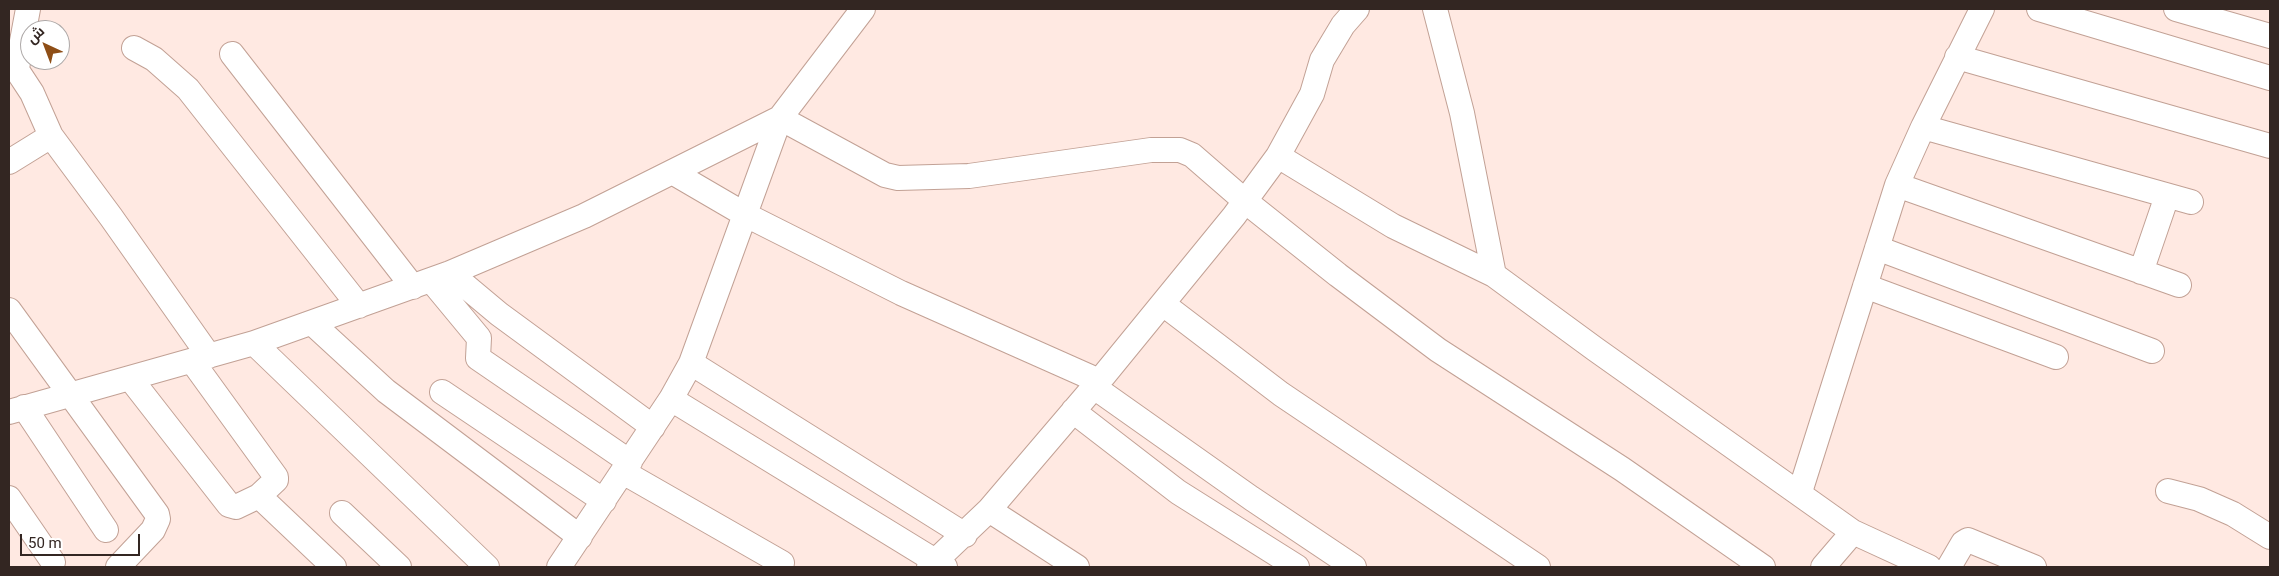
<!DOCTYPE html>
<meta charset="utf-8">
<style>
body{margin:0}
#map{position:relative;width:2279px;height:576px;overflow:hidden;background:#ffe9e2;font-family:Roboto,Cairo,sans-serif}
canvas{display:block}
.frame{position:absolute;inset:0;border:10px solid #332622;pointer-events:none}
.north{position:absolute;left:20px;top:20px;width:50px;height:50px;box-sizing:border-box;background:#fff;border:1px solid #ada8a7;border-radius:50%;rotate:317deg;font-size:14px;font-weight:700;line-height:20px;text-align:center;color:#332622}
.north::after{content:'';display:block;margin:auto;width:18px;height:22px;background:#8e4e16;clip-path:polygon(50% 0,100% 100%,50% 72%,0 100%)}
.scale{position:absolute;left:20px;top:534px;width:120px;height:22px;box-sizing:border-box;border:2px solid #332622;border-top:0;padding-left:6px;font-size:15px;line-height:18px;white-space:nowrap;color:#332622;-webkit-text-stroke:4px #fff;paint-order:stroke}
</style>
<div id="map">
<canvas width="2279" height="576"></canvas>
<div class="frame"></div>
<div class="north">ش</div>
<div class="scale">50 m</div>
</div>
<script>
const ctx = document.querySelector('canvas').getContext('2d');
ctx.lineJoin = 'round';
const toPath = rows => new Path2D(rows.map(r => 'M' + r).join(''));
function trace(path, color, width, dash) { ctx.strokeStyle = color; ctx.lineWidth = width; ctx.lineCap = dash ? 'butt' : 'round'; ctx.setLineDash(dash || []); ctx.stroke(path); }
const minor = toPath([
 [1435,9,1462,113,1494,275,1595,349,1853,532,1929,567],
 [2039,9,2270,78],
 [2176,9,2270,36],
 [134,48,154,59,188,89,359,306],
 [232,54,413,287],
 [1957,57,2270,146],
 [9,58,32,93,51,136,111,217,209,356],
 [17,68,28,9],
 [1923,127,2191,202],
 [1278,156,1393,226,1494,275],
 [9,162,51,136],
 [672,172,744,214,901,293,1099,381],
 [1897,185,2179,285],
 [1877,248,2152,351],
 [2141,272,2167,196],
 [450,273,499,314,653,427],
 [431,280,479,338,478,358,630,462],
 [1865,286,2056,357],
 [1163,304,1281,394,1538,567],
 [9,310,157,514,158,519,153,530,118,567],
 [312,323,386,391,580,537],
 [254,343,487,567],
 [192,361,276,477,276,480,259,496,334,567],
 [691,363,965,535],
 [130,378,229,505,236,507,259,496],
 [1094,387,1251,498,1354,567],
 [442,392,604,501],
 [671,399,945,567],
 [24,407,106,530],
 [1073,411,1178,492,1297,567],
 [9,412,254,343,450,273,584,216,780,118,885,175,898,178,969,176,1151,150,1180,150,1192,155,1245,201,1338,275,1438,350,1622,469,1763,567],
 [623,472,782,563],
 [2168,491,2199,499,2233,514,2270,537],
 [1800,492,1897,185,1923,127,1982,9],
 [9,498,53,562],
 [989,510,1077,567],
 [342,513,399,567],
 [559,567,671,399,691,363,780,118,863,9],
 [929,567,989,510,1105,374,1234,216,1278,156,1312,94,1322,60,1343,25,1357,9],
 [1823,567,1853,532],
 [1949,567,1963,543,1968,540,2034,567]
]);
trace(minor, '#c2a195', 26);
trace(minor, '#fff', 24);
</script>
